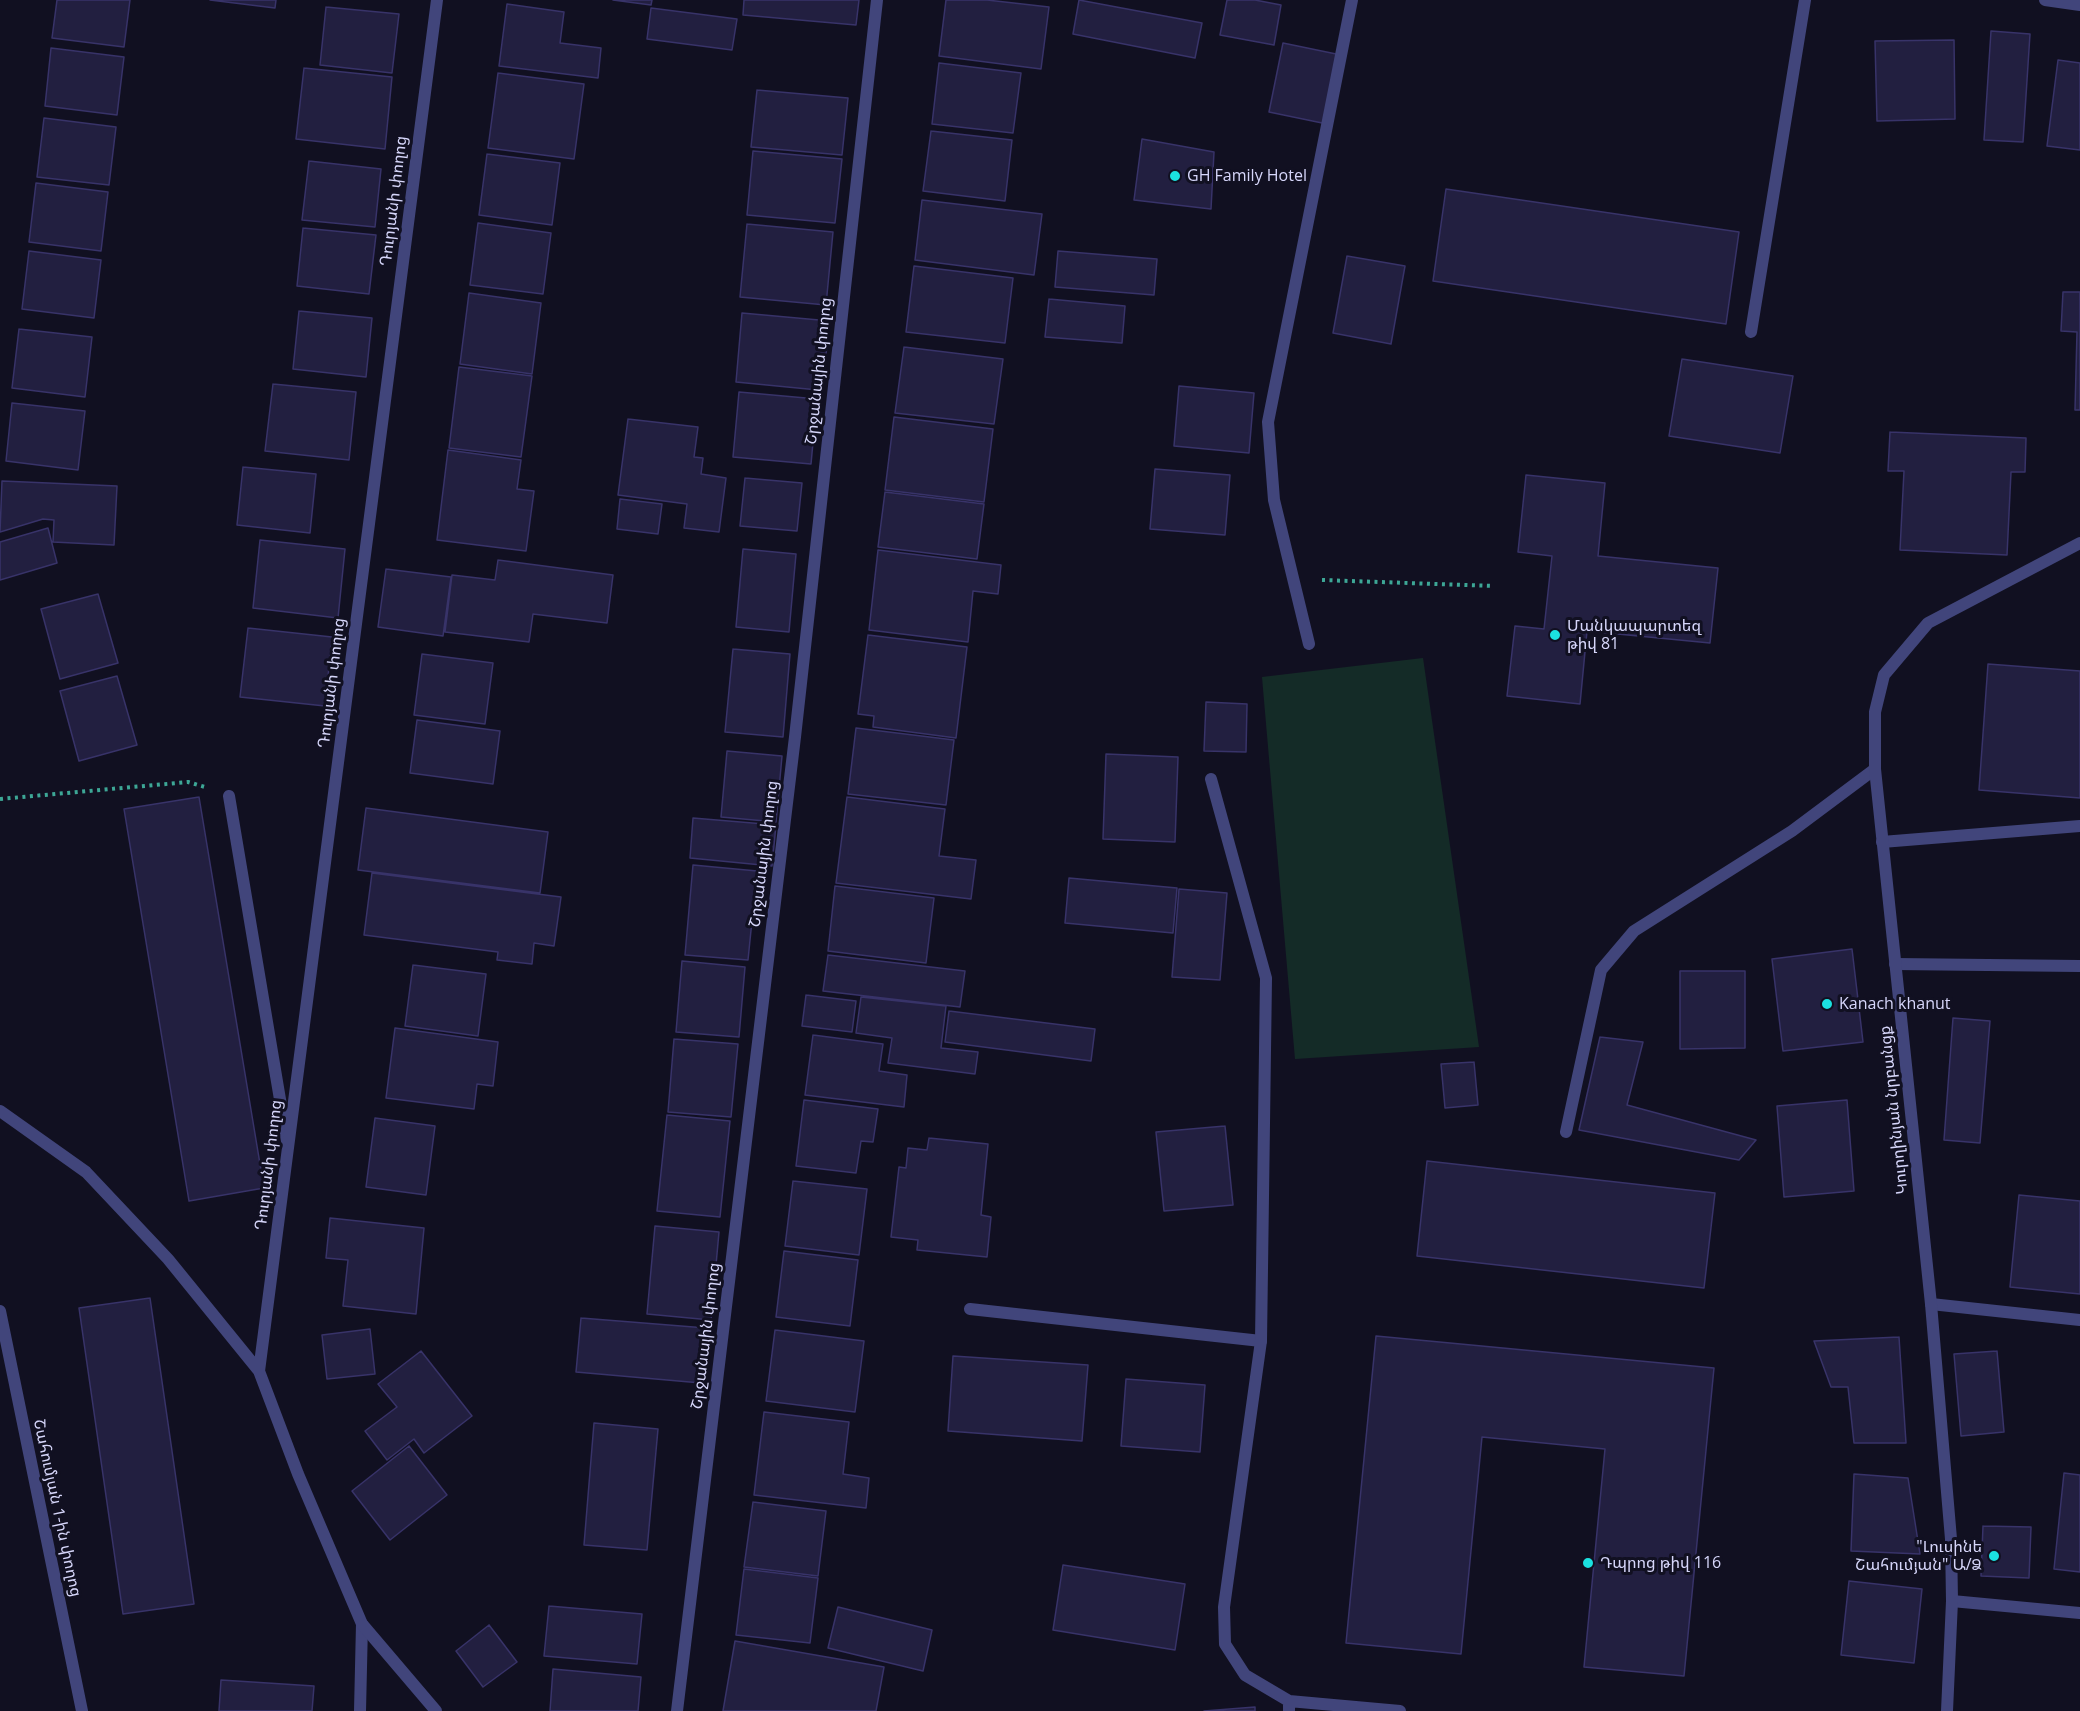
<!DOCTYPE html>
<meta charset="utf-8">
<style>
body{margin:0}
canvas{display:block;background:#111021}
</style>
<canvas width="2080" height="1711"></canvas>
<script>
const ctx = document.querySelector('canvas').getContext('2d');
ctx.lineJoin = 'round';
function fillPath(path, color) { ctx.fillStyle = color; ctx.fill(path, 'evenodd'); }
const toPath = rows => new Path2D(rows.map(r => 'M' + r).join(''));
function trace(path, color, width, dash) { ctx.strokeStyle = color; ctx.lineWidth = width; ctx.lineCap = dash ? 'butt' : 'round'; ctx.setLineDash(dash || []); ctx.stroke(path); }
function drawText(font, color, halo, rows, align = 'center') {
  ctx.font = font + ' "Open Sans","Noto Sans Armenian",sans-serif'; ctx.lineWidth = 6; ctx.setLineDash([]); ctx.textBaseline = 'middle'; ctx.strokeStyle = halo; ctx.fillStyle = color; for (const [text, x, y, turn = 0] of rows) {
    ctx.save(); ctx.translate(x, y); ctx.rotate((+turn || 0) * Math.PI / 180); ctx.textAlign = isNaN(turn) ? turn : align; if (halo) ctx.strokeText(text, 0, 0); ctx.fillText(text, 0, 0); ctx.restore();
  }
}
fillPath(toPath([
 [1423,658,1479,1047,1295,1059,1262,677]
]), '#142b27');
const building = toPath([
 [57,0,130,0,124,47,52,38,57,0],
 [210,0,276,0,275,8,210,0],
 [613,0,652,0,651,5,613,0],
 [744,0,859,0,856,25,743,15,744,0],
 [946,0,987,0,1049,7,1041,69,939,56,946,0],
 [1079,0,1202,23,1195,58,1073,34,1079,0],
 [1227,0,1255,0,1281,5,1274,45,1220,35,1227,0],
 [507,4,564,12,560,43,601,48,598,78,499,66,507,4],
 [326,7,399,14,392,73,320,65,326,7],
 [651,8,737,19,732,50,647,39,651,8],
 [1991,31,2030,34,2023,142,1984,140,1991,31],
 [1954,40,1955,119,1877,121,1875,41,1954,40],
 [1283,43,1341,55,1327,124,1269,112,1283,43],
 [51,48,124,57,117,115,45,106,51,48],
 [2058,60,2080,63,2080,150,2047,146,2058,60],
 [939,63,1021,73,1013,133,932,124,939,63],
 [304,68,392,77,385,149,296,139,304,68],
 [498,73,584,84,574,159,488,148,498,73],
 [757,90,848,98,842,155,751,147,757,90],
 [44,118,116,127,109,185,37,177,44,118],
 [931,131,1012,140,1005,201,923,191,931,131],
 [1142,139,1214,152,1211,209,1134,200,1142,139],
 [753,151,842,159,835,223,747,215,753,151],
 [487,154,560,163,552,225,479,215,487,154],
 [309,161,381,169,375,227,302,220,309,161],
 [36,183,108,192,101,251,29,242,36,183],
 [1446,189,1739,232,1726,324,1433,281,1446,189],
 [922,200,1042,214,1034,275,915,260,922,200],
 [478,223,551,233,543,294,470,285,478,223],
 [747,224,833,232,826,305,740,297,747,224],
 [303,228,376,235,369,294,297,286,303,228],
 [29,251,101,260,94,318,22,309,29,251],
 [1058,251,1157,259,1154,295,1055,287,1058,251],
 [1347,256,1405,266,1391,344,1333,333,1347,256],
 [914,266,1013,278,1005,343,906,332,914,266],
 [2063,292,2080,292,2080,410,2075,410,2077,332,2061,331,2063,292],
 [469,293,541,303,532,374,460,364,469,293],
 [1049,299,1125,306,1122,343,1045,337,1049,299],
 [299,311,372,318,366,377,293,369,299,311],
 [742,313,830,321,826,354,821,353,818,390,736,382,742,313],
 [19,329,92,337,85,397,12,388,19,329],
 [904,347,1003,359,994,424,895,413,904,347],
 [1682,359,1793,376,1780,453,1669,436,1682,359],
 [459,367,532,376,521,457,449,448,459,367],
 [273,384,356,392,349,460,265,451,273,384],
 [1179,386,1254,393,1249,453,1174,446,1179,386],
 [739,392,817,399,811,464,733,457,739,392],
 [12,403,85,411,78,470,6,461,12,403],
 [894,417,993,429,984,502,885,490,894,417],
 [628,419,698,427,694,457,703,458,701,474,726,478,719,532,684,528,687,504,618,495,628,419],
 [1890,432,2026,438,2025,472,2011,472,2007,555,1900,550,1904,471,1888,471,1890,432],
 [448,450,521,460,517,489,534,491,526,551,437,540,448,450],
 [243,467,316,474,310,533,237,525,243,467],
 [1155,469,1230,475,1225,535,1150,529,1155,469],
 [1526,475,1605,483,1598,556,1718,568,1710,643,1587,631,1580,704,1507,696,1515,626,1544,629,1552,556,1518,552,1526,475],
 [745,478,802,483,797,531,740,526,745,478],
 [2,481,117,486,114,545,53,542,54,520,43,519,0,532,2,481],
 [885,492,984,504,977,559,878,547,885,492],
 [620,499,662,504,658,534,617,529,620,499],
 [48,528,57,563,0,580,0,542,48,528],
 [260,540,345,549,338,618,253,608,260,540],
 [743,549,796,554,789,632,736,627,743,549],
 [878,550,1001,565,998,594,973,591,968,642,869,630,878,550],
 [498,560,613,575,607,623,533,614,529,642,445,632,452,575,495,580,498,560],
 [386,569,451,577,443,636,378,627,386,569],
 [98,594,118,663,60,679,41,609,98,594],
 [248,628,332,637,325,706,240,697,248,628],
 [868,635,967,647,956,738,873,727,874,716,858,714,868,635],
 [733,649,790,654,783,737,725,732,733,649],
 [422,654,493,663,485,724,414,715,422,654],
 [1988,664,2080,671,2080,798,1979,790,1988,664],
 [117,676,137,745,79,761,60,691,117,676],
 [1206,702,1247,704,1246,752,1204,751,1206,702],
 [417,720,500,731,493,784,410,773,417,720],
 [856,728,954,740,946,805,848,794,856,728],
 [727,751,782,756,776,822,721,817,727,751],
 [1106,754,1178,757,1175,842,1103,839,1106,754],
 [199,797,264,1188,189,1201,124,809,199,797],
 [847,797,945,809,939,856,976,860,971,899,836,883,847,797],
 [366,808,548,832,540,893,358,870,366,808],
 [693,818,776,825,772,866,690,858,693,818],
 [693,865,757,871,748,960,685,955,693,865],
 [372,873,561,897,554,946,534,943,532,964,497,960,498,952,364,935,372,873],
 [1069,878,1177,888,1173,933,1065,923,1069,878],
 [835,886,934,898,926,963,828,951,835,886],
 [1179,889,1227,893,1220,980,1172,977,1179,889],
 [1852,949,1863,1042,1783,1051,1772,959,1852,949],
 [828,955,965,971,960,1007,823,991,828,955],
 [682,961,745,967,739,1037,676,1032,682,961],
 [413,965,486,974,478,1036,405,1026,413,965],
 [1680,971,1745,971,1745,1048,1680,1049,1680,971],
 [806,995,856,1001,852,1032,802,1026,806,995],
 [861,997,946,1006,941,1048,978,1052,975,1074,888,1063,892,1038,856,1033,861,997],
 [949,1011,1095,1029,1091,1061,945,1042,949,1011],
 [1953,1018,1990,1021,1980,1143,1944,1140,1953,1018],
 [395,1028,498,1042,493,1086,477,1084,474,1109,386,1098,395,1028],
 [813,1035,883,1044,879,1071,907,1075,904,1107,805,1095,813,1035],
 [1600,1037,1643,1042,1627,1105,1756,1140,1739,1160,1579,1130,1600,1037],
 [674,1039,738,1044,731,1117,668,1112,674,1039],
 [1474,1062,1478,1105,1445,1108,1441,1064,1474,1062],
 [804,1100,878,1109,873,1142,861,1141,856,1173,796,1166,804,1100],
 [1847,1100,1854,1191,1784,1197,1777,1106,1847,1100],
 [667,1115,730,1121,720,1217,657,1211,667,1115],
 [375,1118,435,1126,426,1195,366,1187,375,1118],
 [1225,1126,1233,1205,1164,1211,1156,1132,1225,1126],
 [929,1138,988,1144,981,1215,991,1217,987,1257,917,1250,918,1240,891,1237,899,1167,906,1168,908,1148,927,1150,929,1138],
 [1427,1161,1715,1193,1704,1288,1417,1256,1427,1161],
 [793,1181,867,1189,859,1255,785,1246,793,1181],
 [2019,1195,2080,1201,2080,1294,2010,1287,2019,1195],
 [330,1218,424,1228,416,1314,343,1306,348,1260,326,1258,330,1218],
 [655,1226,719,1232,711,1320,647,1314,655,1226],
 [784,1251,858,1260,850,1326,776,1317,784,1251],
 [150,1298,194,1604,123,1614,79,1308,150,1298],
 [581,1318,706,1328,701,1383,576,1372,581,1318],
 [370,1329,375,1374,327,1379,322,1335,370,1329],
 [775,1330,864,1341,855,1412,766,1401,775,1330],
 [1376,1336,1714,1368,1684,1676,1584,1667,1605,1449,1482,1437,1461,1654,1346,1643,1376,1336],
 [1899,1337,1906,1443,1854,1443,1848,1387,1831,1387,1814,1341,1899,1337],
 [421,1351,472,1416,424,1453,414,1439,387,1460,365,1431,397,1407,378,1384,421,1351],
 [1997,1351,2004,1432,1961,1436,1954,1354,1997,1351],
 [953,1356,1088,1365,1082,1441,948,1431,953,1356],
 [1126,1379,1205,1385,1200,1452,1121,1446,1126,1379],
 [764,1412,849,1422,843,1474,869,1478,866,1508,754,1495,764,1412],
 [594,1423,658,1429,647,1550,584,1545,594,1423],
 [409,1446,447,1495,390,1540,352,1491,409,1446],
 [2064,1473,2080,1475,2080,1572,2054,1569,2064,1473],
 [1854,1474,1908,1478,1920,1554,1851,1551,1854,1474],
 [753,1502,826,1511,818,1576,744,1567,753,1502],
 [1983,1526,2031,1527,2029,1578,1981,1576,1983,1526],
 [1063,1565,1185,1584,1175,1650,1053,1630,1063,1565],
 [744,1569,818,1578,810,1643,736,1635,744,1569],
 [1849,1581,1922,1589,1914,1663,1841,1655,1849,1581],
 [549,1606,642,1614,637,1664,544,1656,549,1606],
 [838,1607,932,1630,923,1671,828,1648,838,1607],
 [489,1625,517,1662,483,1687,456,1651,489,1625],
 [735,1641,884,1667,876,1711,723,1711,735,1641],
 [553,1669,641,1677,638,1711,550,1711,553,1669],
 [221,1680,314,1686,312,1711,219,1711,221,1680],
 [1255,1707,1255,1711,1204,1711,1255,1707]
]);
fillPath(building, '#221f40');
trace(building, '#383369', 1.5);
trace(toPath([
 [1322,580,1494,586],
 [0,799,188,782,205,787]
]), '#3da796', 4, [3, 4.5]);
trace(toPath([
 [1751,332,1805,0],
 [229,796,287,1141],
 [1882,842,2080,826],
 [1895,964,2080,966],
 [1566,1132,1601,970,1634,931,1792,831,1875,769],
 [1931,1304,2080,1320],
 [970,1309,1261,1341],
 [1952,1601,2080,1613],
 [360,1711,362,1624]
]), '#41457b', 12);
trace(toPath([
 [1309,644,1274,500,1268,422,1352,0],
 [1211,779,1266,978,1261,1341,1224,1607,1225,1644,1245,1675,1289,1701,1289,1711],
 [0,1111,86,1172,168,1259,259,1371,298,1474,362,1624,436,1711],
 [259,1371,437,0],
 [1289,1701,1400,1711],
 [677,1711,795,737,877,0]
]), '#41457b', 12);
trace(toPath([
 [2045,0,2080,5],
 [0,1311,82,1711],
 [1947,1711,1952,1601,1951,1539,1931,1304,1875,769,1875,712,1884,675,1928,623,2080,543]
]), '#41457b', 12);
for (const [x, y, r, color] of [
 [1175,176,6,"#1be1e0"],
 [1555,635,6,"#1be1e0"],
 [1827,1004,6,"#1be1e0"],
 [1994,1556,6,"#1be1e0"],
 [1588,1563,6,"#1be1e0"]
]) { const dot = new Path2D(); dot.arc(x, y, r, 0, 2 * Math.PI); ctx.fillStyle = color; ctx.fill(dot); trace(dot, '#111021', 2); }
drawText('16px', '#d6d6fa', '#111021', [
 ["GH Family Hotel",1187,176],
 ["Մանկապարտեզ",1567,626],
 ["թիվ 81",1567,644],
 ["Kanach khanut",1839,1004],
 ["\"Լուսինե",1982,1547,"right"],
 ["Շահումյան\" Ա/Ձ",1982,1565,"right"],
 ["Դպրոց թիվ 116",1600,1563]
], 'left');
drawText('16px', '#d6d6fa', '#111021', [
 ["Դուրյանի փողոց",394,201,-83],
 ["Շրջանային փողոց",819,371,-84],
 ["Դուրյանի փողոց",332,683,-83],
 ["Շրջանային փողոց",764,854,-83],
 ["Կուրղինյան նրբանցք",1894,1110,-96],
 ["Դուրյանի փողոց",269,1165,-83],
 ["Շրջանային փողոց",706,1336,-83],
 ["Շահումյան 1-ին փողոց",57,1508,78]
]);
</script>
